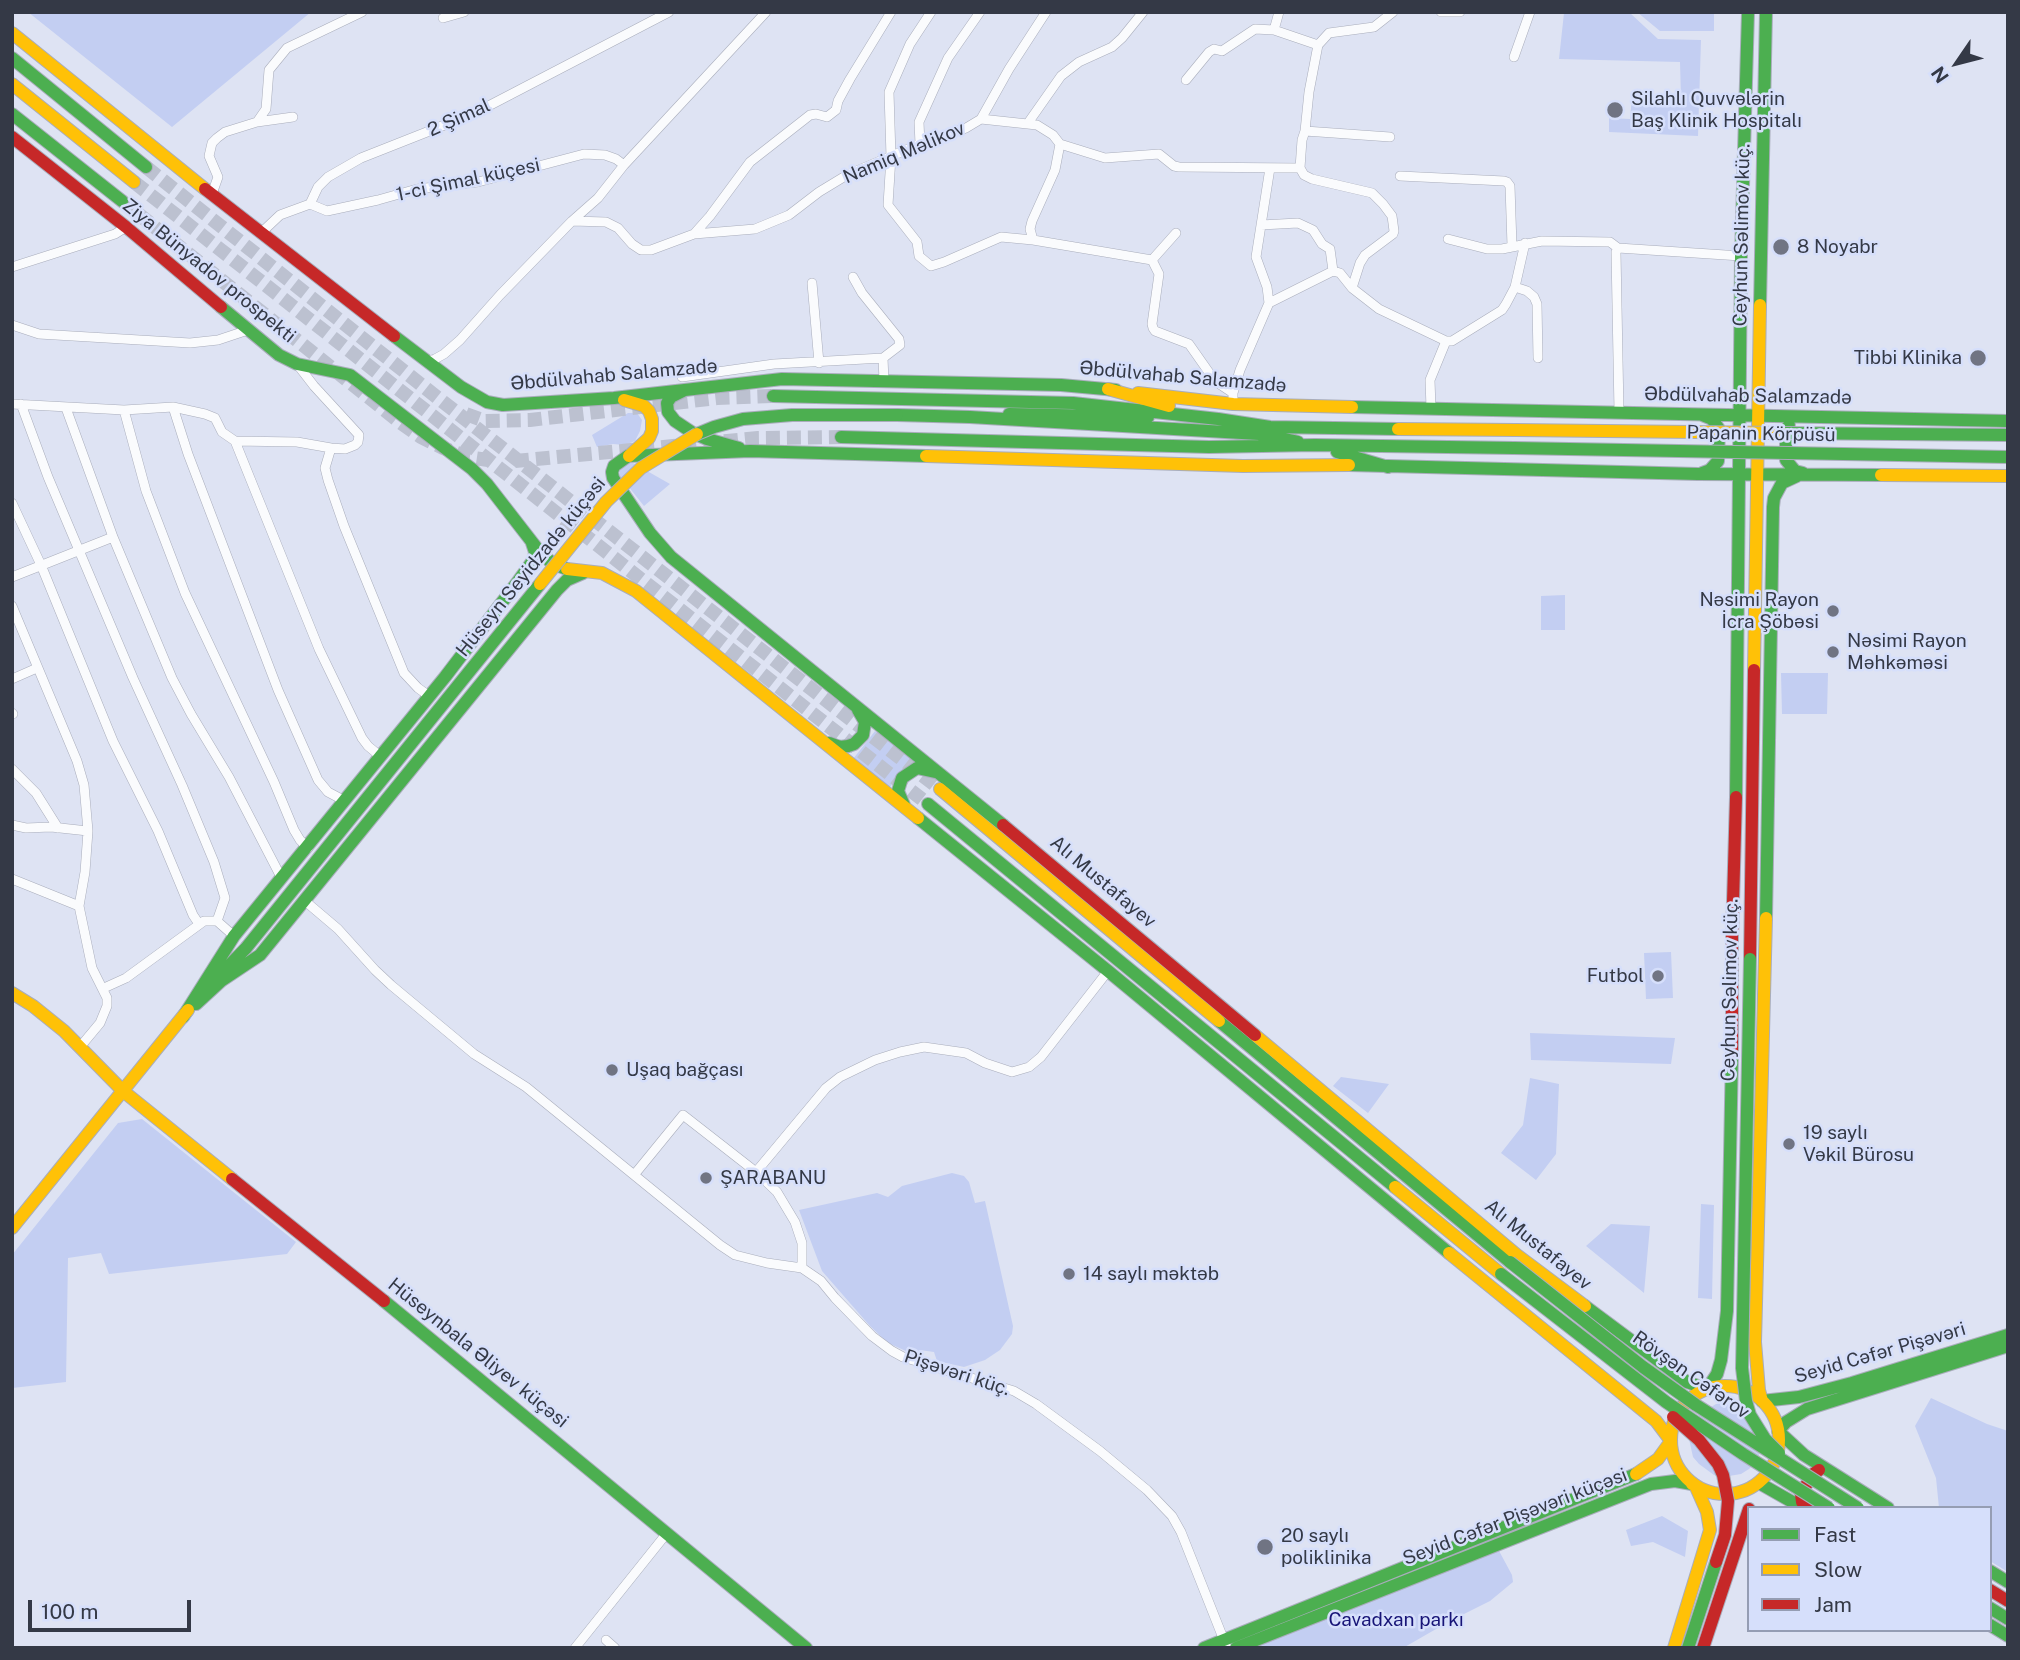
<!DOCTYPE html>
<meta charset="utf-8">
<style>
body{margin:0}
#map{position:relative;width:2020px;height:1660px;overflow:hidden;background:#dee3f3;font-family:"Public Sans",sans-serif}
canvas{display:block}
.frame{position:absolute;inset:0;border:14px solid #343946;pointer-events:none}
.legend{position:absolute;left:1747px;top:1506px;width:245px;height:126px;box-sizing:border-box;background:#d6dffb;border:2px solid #959db3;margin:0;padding:9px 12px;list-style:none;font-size:21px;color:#343946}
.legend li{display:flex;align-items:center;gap:14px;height:35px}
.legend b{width:35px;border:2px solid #959db3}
.north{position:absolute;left:1922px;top:28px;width:70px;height:70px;-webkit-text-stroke:5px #d6dffb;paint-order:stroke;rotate:235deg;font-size:19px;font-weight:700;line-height:28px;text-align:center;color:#343946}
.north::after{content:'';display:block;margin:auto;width:24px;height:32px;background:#343946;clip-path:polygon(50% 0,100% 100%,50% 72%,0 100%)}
.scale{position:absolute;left:28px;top:1600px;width:163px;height:32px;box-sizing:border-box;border:4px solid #343946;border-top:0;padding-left:9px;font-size:21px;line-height:24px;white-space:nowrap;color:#343946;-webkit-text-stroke:5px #d6dffb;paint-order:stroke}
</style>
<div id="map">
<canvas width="2020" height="1660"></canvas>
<div class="frame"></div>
<ul class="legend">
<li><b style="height:9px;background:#4caf50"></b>Fast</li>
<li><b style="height:9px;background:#ffc107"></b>Slow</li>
<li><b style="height:9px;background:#c62828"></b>Jam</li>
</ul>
<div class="north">N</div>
<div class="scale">100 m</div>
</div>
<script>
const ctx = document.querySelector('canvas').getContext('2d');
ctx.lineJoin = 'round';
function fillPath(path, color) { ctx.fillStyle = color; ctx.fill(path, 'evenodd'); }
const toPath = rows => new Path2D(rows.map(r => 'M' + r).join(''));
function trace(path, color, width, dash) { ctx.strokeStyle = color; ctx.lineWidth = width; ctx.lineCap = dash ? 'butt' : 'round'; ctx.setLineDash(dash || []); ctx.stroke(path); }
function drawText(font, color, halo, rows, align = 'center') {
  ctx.font = font + ' "Public Sans",sans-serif'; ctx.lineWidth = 5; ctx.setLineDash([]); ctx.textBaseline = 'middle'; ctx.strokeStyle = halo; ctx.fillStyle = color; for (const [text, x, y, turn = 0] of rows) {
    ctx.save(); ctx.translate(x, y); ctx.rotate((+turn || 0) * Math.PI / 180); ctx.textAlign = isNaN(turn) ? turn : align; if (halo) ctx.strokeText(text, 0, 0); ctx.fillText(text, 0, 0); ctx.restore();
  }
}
fillPath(toPath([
 [28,12,311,12,172,127],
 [1637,12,1714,12,1714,31,1660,31],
 [1564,13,1630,13,1658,39,1701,40,1698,136,1609,132,1609,118,1630,119,1632,97,1681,98,1680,62,1559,59],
 [628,413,637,413,642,420,640,431,635,441,625,445,613,444,597,447,592,435],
 [628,462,633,463,670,484,644,506,620,476,620,470],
 [1565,595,1565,630,1541,630,1541,596],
 [1781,673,1828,673,1827,714,1782,714],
 [875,731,911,759,890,787,853,759],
 [1671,952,1673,998,1646,999,1644,953],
 [1530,1033,1589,1035,1675,1038,1671,1064,1531,1060],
 [1341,1077,1389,1084,1368,1113,1333,1086],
 [1530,1078,1559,1084,1556,1154,1536,1180,1501,1153,1523,1125],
 [142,1119,296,1242,287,1254,109,1274,101,1253,68,1258,66,1382,12,1388,12,1255,118,1123],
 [952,1173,964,1176,969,1182,975,1203,985,1201,1013,1326,1012,1334,1000,1350,985,1360,964,1367,937,1361,934,1352,920,1350,915,1355,888,1343,870,1326,822,1271,799,1210,877,1193,888,1197,902,1186],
 [1701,1204,1714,1205,1712,1299,1698,1298],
 [1611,1224,1650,1226,1644,1293,1586,1246],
 [1931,1398,1987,1424,2008,1431,2008,1572,1990,1561,1990,1508,1939,1508,1936,1478,1915,1426],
 [1725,1403,1743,1407,1763,1446,1755,1463,1749,1469,1741,1474,1723,1477,1714,1475,1699,1464,1693,1457,1689,1439,1694,1421,1700,1414,1716,1404],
 [1662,1516,1688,1531,1685,1557,1653,1542,1631,1546,1626,1530],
 [1498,1549,1512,1575,1513,1582,1490,1601,1450,1621,1403,1648,1252,1648]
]), '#c3cef2');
trace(toPath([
 [146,167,438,398,940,789],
 [134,182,928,804],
 [122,201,401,423,421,437,443,448,468,457,488,460],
 [466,414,485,421,530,420,717,398,773,396],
 [515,461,758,438,841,437]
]), '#bcc1d0', 14, [14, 7]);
const street = toPath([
 [931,12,910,44,889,92,891,157,888,205,917,242,919,256,931,266,944,262,1001,237,1033,240],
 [1441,12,1460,12],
 [443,18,464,12],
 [1318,45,1329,33,1374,27,1393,12],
 [1514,57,1530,12],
 [1186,80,1209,52,1214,49,1222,51,1255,29,1274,30],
 [981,119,1009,69,1046,12],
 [257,122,266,109,269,70,287,48,362,12],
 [1028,123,1061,76,1079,62,1112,47,1122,38,1143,12],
 [1305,131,1390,137],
 [920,144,919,122,948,58,980,12],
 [1060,144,1055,170,1032,221,1030,229,1033,240,1152,260,1176,233],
 [1300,168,1304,175,1312,179,1372,193,1383,204,1392,216,1394,231,1393,234,1365,255,1360,263,1352,288],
 [1400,176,1504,181,1507,182,1510,186,1512,246],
 [212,194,218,177,209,156,212,143,217,138,225,132,257,122,293,117],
 [310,204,327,211,378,200,417,189,478,182,584,154,605,155,616,159,624,165],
 [572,221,606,222,618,228,632,244,641,250,651,250,694,234,710,216,750,162,810,115,816,114,827,117,836,110,838,101,850,79,891,12],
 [1261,225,1298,223,1313,230,1322,244,1330,249,1333,271],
 [262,232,280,215,310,204,318,187,328,177,361,158,475,113,669,12],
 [694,234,755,229,789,215,819,192,847,175,920,144,966,128,981,119,1037,125,1053,135,1060,144,1105,158,1159,154,1174,166,1179,167,1300,168,1302,140,1305,131,1309,92,1318,45,1274,30,1279,12],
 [1448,239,1487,249,1502,249,1542,241,1610,242,1618,248],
 [1152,260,1159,274,1152,324,1153,328,1155,331,1189,344,1215,381,1233,393],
 [12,267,115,234,126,227],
 [812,283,819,363],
 [1515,287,1527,291,1534,297,1537,304,1538,358],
 [1269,303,1267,287,1256,257,1270,168],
 [12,325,39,334,190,343,218,340,248,330],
 [883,358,884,381],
 [427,361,435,359,444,354,460,340,500,295,572,221,598,198,624,165,766,12],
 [297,364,314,386,359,435,358,442,355,445,345,449,331,448,325,468,328,480,344,526,404,673,418,688,429,696],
 [682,377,774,364,883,358,900,345,899,339,862,293,853,277],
 [12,404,124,410,173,407,205,414,215,418,222,432,235,441,319,649,362,738,368,746,380,756],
 [21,404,48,477,133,678,182,785,214,862,225,898,217,921],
 [1233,404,1233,393,1240,370,1269,303,1333,271,1340,273,1352,288,1379,309,1446,341,1452,341,1502,310,1506,304,1515,287,1525,243],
 [173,407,188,454,278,690,318,780,328,792,345,801],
 [66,408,113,537,172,678,191,714,229,777,282,879],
 [1431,408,1430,380,1446,341],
 [124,410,146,491,185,593,274,782,294,830,300,840,308,848],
 [1619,412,1616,252,1618,248,1741,256],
 [235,441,297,442,331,448],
 [12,503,41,565,113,741,158,831,193,915,199,924],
 [12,577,113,537],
 [12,606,77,761,84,785,88,831,85,872,79,906,92,968,107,998,107,1006,100,1023,80,1047],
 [12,679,37,668],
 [12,713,13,714],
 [12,769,36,793,58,828],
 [12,825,26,828,51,827,88,831],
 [12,879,79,906],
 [305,901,338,929,375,970,391,985,474,1054,526,1087,720,1245,735,1255,767,1263,802,1268,821,1281,835,1298,872,1336,892,1351,903,1357,1014,1391,1036,1404,1100,1451,1147,1490,1172,1516,1181,1532,1227,1648],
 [104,988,126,978,204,921,217,921,234,936],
 [756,1172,826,1088,840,1077,875,1060,900,1052,924,1047,966,1053,985,1063,1012,1072,1029,1067,1041,1057,1108,971],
 [634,1175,683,1115,756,1172,777,1192,795,1222,802,1243,802,1268],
 [606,1640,615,1648],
 [575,1648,667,1533]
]);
const fast = toPath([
 [12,58,146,167],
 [12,114,122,201],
 [1760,305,1766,12],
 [221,307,279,355,297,364,350,375,472,469,487,484,539,551,553,564,567,569],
 [394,336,461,387,487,402,503,405,614,398,782,379,1061,385,1116,390],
 [683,391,671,397,667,403,668,412,675,421,693,433,707,439,739,448],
 [773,396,1073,403,1218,419,1270,427,1398,429],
 [1352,407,2008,421],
 [1009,414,1148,417],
 [897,415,970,417,1259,434,1298,442],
 [1702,415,1712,419,1719,429,1718,461,1710,470,1702,473],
 [1789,425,1786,435,1786,460,1795,471,1803,473],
 [841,437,1209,447,1315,445,1514,448],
 [1337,452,1388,467],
 [926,456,750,451,628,456,614,466,612,472,613,478,650,533,671,557,1003,825],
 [1349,465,1698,474,1881,475],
 [829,743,840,747,848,746,854,744,863,735,865,722,858,710],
 [1736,797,1741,256,1748,12],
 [928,804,1395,1187],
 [904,805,898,791,902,778,917,768,935,772],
 [918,818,1108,971,1449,1253],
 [1766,918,1773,507,1774,498,1782,483,1797,476],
 [219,976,246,948],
 [196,1004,221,981,260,955,557,590,567,580,583,573],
 [183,1017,234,936,445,677,516,584,534,559,535,552,532,543],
 [1219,1021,1510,1262],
 [384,1301,806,1648],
 [1585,1306,1687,1382,1707,1389,1717,1374,1721,1360,1727,1311,1732,1052],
 [1762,1401,1799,1397,1852,1383,2008,1335],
 [1778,1431,1786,1422,1807,1409,2008,1346],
 [1778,1431,1804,1455,1888,1508],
 [1759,1483,1803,1508],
 [1990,1571,2008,1582],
 [1990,1608,2008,1619],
 [1990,1625,2008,1636],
 [1204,1648,1636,1474],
 [1236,1648,1651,1484,1675,1481,1692,1484]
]);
const slow = toPath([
 [12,33,205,189],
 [12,84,134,182],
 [1108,389,1169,406],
 [1138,393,1233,404,1352,407],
 [624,400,644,406,649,411,652,419,652,431,649,438,629,456],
 [1398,429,1516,430],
 [926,456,1243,466,1349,465],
 [1881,475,2008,476],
 [567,569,602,573,636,591,918,818],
 [1754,670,1760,305],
 [940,789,1219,1021],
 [12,993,33,1006,64,1031,123,1091,232,1179],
 [1255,1035,1517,1255,1585,1306],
 [1395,1187,1501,1274],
 [12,1228,188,1010],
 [1449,1253,1656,1421,1671,1441,1658,1459,1636,1474],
 '1671 1440a54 54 0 1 1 108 0a54 54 0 1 1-108 0Z',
 [1762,1401,1759,1390,1755,1342,1766,918],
 [1674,1648,1710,1530,1707,1512,1695,1485,1692,1484]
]);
const jam = toPath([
 [12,137,126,227,221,307],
 [205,189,394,336],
 [1003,825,1255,1035],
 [1750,959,1754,670],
 [1732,1052,1732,937,1736,797],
 [232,1179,384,1301],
 [1808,1508,1802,1502,1801,1494,1812,1475,1819,1470],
 [1990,1590,2008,1601],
 [1703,1648,1749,1509]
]);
trace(street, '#a9adbb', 10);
trace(fast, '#a9adbb', 14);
trace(slow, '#a9adbb', 14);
trace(jam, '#a9adbb', 14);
trace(street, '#fafbfd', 9);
trace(fast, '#4caf50', 12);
trace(slow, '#ffc107', 12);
trace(jam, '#c62828', 12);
const fastBridge = toPath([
 [1782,433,2008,435],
 [697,434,714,427,743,419,792,415,897,415],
 [1514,448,2008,457],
 [246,948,540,584],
 [1750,959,1742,1368,1746,1401,1750,1415,1765,1439,1779,1453],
 [1510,1262,1643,1367,1696,1405,1858,1508],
 [1501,1274,1666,1402,1743,1454,1829,1508],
 [1688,1648,1716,1562]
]);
const slowBridge = toPath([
 [1516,430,1782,433],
 [540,584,606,502,641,468,697,434]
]);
const jamBridge = toPath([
 [1673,1417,1699,1440,1718,1464,1723,1475,1728,1501,1725,1535,1716,1562]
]);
trace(fastBridge, '#a9adbb', 14, []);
trace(slowBridge, '#a9adbb', 14, []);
trace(jamBridge, '#a9adbb', 14, []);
trace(fastBridge, '#4caf50', 12);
trace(slowBridge, '#ffc107', 12);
trace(jamBridge, '#c62828', 12);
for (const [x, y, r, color] of [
 [1615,110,9,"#707483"],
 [1781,247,9,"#707483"],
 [1978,358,9,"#707483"],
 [1833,611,7,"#707483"],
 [1833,652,7,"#707483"],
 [1658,976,7,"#707483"],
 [612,1070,7,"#707483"],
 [1789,1144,7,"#707483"],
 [706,1178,7,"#707483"],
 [1069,1274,7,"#707483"],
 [1265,1547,9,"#707483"]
]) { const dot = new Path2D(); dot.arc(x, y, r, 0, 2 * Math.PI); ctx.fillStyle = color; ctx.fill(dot); trace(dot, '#d6dffb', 2.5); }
drawText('19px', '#343946', '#d6dffb', [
 ["Silahlı Quvvələrin",1631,99],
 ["Baş Klinik Hospitalı",1631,121],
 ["8 Noyabr",1797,247],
 ["Tibbi Klinika",1962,358,"right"],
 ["Nəsimi Rayon",1819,600,"right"],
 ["İcra Şöbəsi",1819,622,"right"],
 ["Nəsimi Rayon",1847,641],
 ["Məhkəməsi",1847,663],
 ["Futbol",1644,976,"right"],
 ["Uşaq bağçası",626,1070],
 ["19 saylı",1803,1133],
 ["Vəkil Bürosu",1803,1155],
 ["ŞARABANU",720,1178],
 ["14 saylı məktəb",1083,1274],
 ["20 saylı",1281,1536],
 ["poliklinika",1281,1558]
], 'left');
drawText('19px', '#343946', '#d6dffb', [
 ["2 Şimal",459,118,-24],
 ["Namiq Məlikov",904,153,-23],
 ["1-ci Şimal küçesi",468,180,-12],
 ["Ceyhun Səlimov küç.",1742,235,-89],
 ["Ziya Bünyadov prospekti",209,271,39],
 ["Əbdülvahab Salamzadə",614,375,-5],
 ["Əbdülvahab Salamzadə",1183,377,5],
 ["Əbdülvahab Salamzadə",1748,396,1],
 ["Papanin Körpüsü",1761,434,1],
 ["Hüseyn Seyidzadə küçəsi",531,567,-51],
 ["Alı Mustafayev",1103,882,40],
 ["Ceyhun Səlimov küç.",1730,990,-89],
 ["Alı Mustafayev",1538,1245,39],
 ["Hüseynbala Əliyev küçəsi",478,1353,39],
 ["Seyid Cəfər Pişəvəri",1880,1353,-16],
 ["Pişəvəri küç.",957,1373,18],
 ["Rövşən Cəfərov",1691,1375,35],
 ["Seyid Cəfər Pişəvəri küçəsi",1515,1517,-21]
]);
drawText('19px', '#171477', '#d6dffb', [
 ["Cavadxan parkı",1396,1620]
]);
</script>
